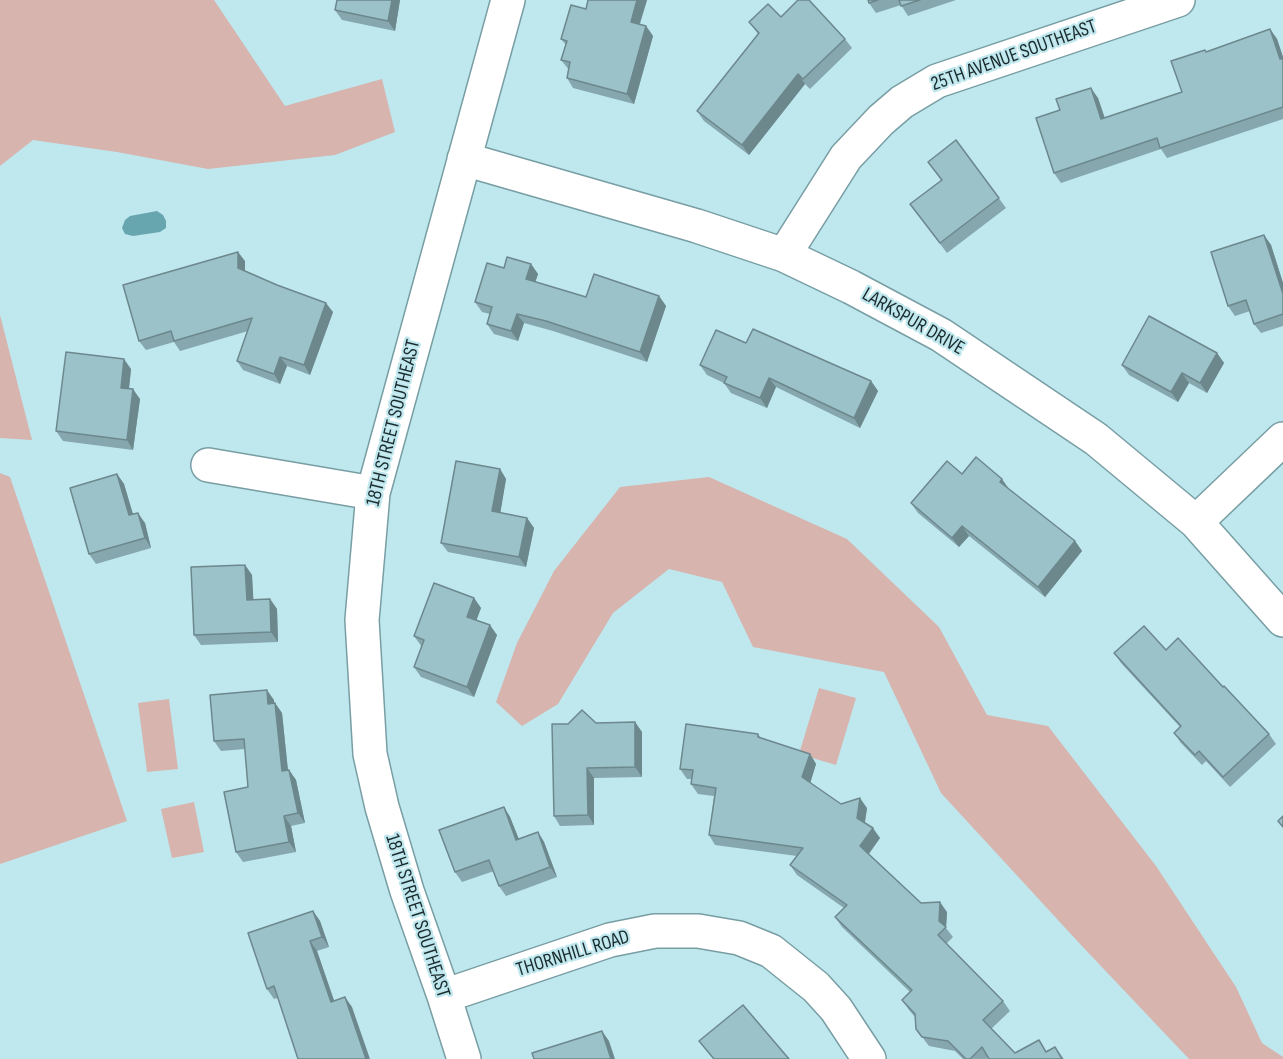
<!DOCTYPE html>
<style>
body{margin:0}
canvas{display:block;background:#bfe7ee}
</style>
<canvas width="1283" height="1059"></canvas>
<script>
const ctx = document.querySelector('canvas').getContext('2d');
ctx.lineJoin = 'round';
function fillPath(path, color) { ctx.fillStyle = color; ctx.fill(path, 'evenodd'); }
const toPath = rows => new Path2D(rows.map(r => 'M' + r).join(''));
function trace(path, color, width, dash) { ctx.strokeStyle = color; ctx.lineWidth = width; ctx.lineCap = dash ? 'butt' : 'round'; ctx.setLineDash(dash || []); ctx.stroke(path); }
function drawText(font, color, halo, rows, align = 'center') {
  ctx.font = font + ' "Sofia Sans Condensed",sans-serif'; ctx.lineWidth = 4.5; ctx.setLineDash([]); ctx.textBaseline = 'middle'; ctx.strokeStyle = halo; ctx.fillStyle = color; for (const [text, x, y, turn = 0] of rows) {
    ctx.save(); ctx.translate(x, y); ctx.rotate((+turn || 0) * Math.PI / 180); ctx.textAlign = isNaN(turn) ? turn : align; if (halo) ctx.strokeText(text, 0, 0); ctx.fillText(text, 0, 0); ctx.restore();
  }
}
fillPath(toPath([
 [0,0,214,0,285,106,382,79,395,132,335,155,208,169,117,152,33,140,0,166],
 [0,315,32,440,0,438],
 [0,473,10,477,127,821,0,864],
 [709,477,847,539,939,627,987,715,1048,726,1156,866,1236,987,1262,1043,1283,1057,1283,1059,1189,1059,1081,945,941,793,884,672,753,647,722,582,669,569,613,613,558,704,522,726,496,702,517,643,554,571,620,487],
 [819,688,856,698,836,765,799,754],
 [169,699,178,769,147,772,138,703],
 [194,802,204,852,172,858,161,809]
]), '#d7b4ae');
fillPath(toPath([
 [157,211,163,215,166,221,166,228,160,232,133,236,125,234,122,228,125,220,130,216]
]), '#67a5af');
const minor = toPath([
 [464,159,697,226,784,255,851,287,941,335,1096,439,1196,522,1283,620],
 [784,255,846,157,881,120,902,102,937,81,1178,0],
 [208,465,373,493],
 [1196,522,1283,439],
 [444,996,610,940,655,931,698,931,739,938,771,951,816,987,836,1009,869,1059],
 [464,1059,444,996,407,891,382,807,370,754,362,620,373,493,508,0]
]);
trace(minor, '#789ea4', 36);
trace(minor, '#fff', 33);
fillPath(toPath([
 [337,0,400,0,395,31,342,20,335,10],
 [588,0,647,0,640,24,646,26,653,36,634,104,573,88,567,78,569,70,561,60,566,45,561,39,586,9],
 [868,0,956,0,908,16,901,5,876,13,869,3],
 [781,17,845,39,852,48,810,89,805,84,749,155,704,121,697,111,758,34,749,22],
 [1270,29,1277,39,1283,57,1283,119,1167,158,1161,149,1061,183,1054,173,1060,110,1098,98,1105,118,1182,92,1206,52],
 [956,140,1006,208,947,253,910,204,941,180,928,162],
 [1264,235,1271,245,1283,283,1283,326,1261,333,1254,324,1250,311,1235,316,1228,306],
 [245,261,245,271,333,312,310,375,287,366,280,384,243,370,237,361,248,331,180,351,174,342,146,350,139,341],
 [531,264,538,274,535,282,586,297,659,296,666,306,647,362,553,331,524,323,518,341,494,334,487,324,490,314,482,312,475,302,504,268],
 [746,343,871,381,878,391,860,428,776,387,767,408,731,393,724,383,707,375,700,365],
 [1217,353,1224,363,1207,393,1189,383,1178,402,1129,375,1122,365],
 [131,369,129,388,140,399,133,450,63,441,56,431],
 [500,469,506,479,500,513,527,518,534,528,526,567,448,552,441,543],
 [117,474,124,484,133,514,145,523,151,548,96,564,89,554],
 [962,474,1009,489,1075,541,1082,551,1045,597,969,536,959,547,918,513,911,503],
 [245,565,252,575,253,600,270,599,277,609,278,642,201,645,194,635],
 [474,598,481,608,476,620,497,635,474,697,421,677,414,667,422,647,414,636],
 [1166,650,1223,687,1269,734,1276,744,1230,787,1206,761,1202,765,1181,743,1174,733,1180,727,1121,663,1114,653],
 [274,700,274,703,275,703,282,713,288,770,289,770,296,780,305,823,291,826,296,852,243,862,236,852,248,787,245,749,221,751,214,741],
 [635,722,642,732,642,777,594,778,594,825,560,826,554,816,596,723],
 [758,734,761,738,810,754,816,764,810,783,841,804,867,808,865,823,880,838,869,854,921,903,947,912,946,928,953,937,946,944,1003,1001,1010,1011,991,1029,1015,1053,1046,1051,1055,1047,1064,1059,989,1059,988,1058,987,1059,963,1059,955,1051,929,1046,916,1029,915,1017,909,1010,902,1000,910,992,842,927,835,917,844,908,797,875,790,865,797,856,715,845,709,835,714,796,698,794,691,784,692,779,687,779,680,769],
 [504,807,510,817,519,839,538,832,544,842,557,877,506,896,499,886,494,871,462,882,455,872],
 [313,911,320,921,329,947,317,951,334,1001,352,1007,278,998,274,999,267,989]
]), '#85a7ad');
fillPath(toPath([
 [392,0,400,0,395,31,388,21],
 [637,0,647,0,637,32,631,22],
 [646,26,653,36,634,104,627,94],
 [1270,29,1277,39,1283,57,1283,63,1280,59],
 [798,74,805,84,749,155,742,145],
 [1091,88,1098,98,1108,129,1101,119],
 [1264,235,1271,245,1283,283,1283,294],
 [238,252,245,261,245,277,238,268],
 [531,264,538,274,533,289,526,279],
 [659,296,666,306,647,362,640,352],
 [326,303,333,312,310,375,304,365],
 [517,314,524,323,518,341,511,331],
 [1217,353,1224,363,1207,393,1200,383],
 [280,357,287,366,280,384,274,374],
 [124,359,131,369,128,398,121,388],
 [1182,373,1189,383,1178,402,1171,392],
 [769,378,776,387,767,408,760,398],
 [871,381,878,391,860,428,854,418],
 [133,389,140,399,133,450,127,440],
 [500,469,506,479,499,521,492,511],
 [117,474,124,484,136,525,129,515],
 [1002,479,1009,489,1000,482],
 [138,513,145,523,151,548,145,538],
 [527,518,534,528,526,567,519,557],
 [962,526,969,536,959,547,952,538],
 [1075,541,1082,551,1045,597,1038,587],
 [245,565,252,575,254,610,247,600],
 [474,598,481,608,474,627,467,617],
 [270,599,277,609,278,642,271,632],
 [490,625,497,635,474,697,467,687],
 [267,690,274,700,275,713,268,704],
 [275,703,282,713,289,781,282,771],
 [635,722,642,732,642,777,635,767],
 [810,754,816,764,809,787,802,777],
 [587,768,594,778,594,825,588,815],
 [289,770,296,780,305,823,298,813],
 [860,798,867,808,864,827,857,818],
 [504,807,510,817,523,850,516,840],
 [284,816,291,826,296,852,289,842],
 [873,828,880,838,867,856,860,846],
 [538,832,544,842,557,877,550,867],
 [940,902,947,912,946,928,939,921],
 [313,911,320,921,329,947,322,937],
 [310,941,317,951,338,1012,331,1002],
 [345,997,352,1007,370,1059,366,1059],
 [602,1031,609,1041,615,1059,611,1059]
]), '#6c888d');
const building = toPath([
 [337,0,392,0,388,21,335,10,337,0],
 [588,0,637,0,631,22,646,26,627,94,567,78,570,62,561,60,567,41,561,39,571,5,586,9,588,0],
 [798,0,809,0,845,39,803,79,798,74,742,145,697,111,759,33,749,22,768,4,781,17,798,0],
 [868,0,878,0,869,3,868,0],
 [899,0,920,0,901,6,899,0],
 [1270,29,1280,59,1283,59,1283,107,1160,148,1157,138,1054,173,1036,118,1060,110,1056,99,1091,88,1101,119,1182,92,1171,61,1205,50,1206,52,1270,29],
 [956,140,999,198,940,243,910,204,942,180,928,162,956,140],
 [1264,235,1283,294,1283,314,1254,324,1246,300,1228,306,1211,252,1264,235],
 [238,252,238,268,277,285,326,303,304,365,280,357,274,374,237,361,252,318,174,341,171,331,139,341,123,285,238,252],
 [507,257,531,264,526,279,586,297,594,274,659,296,640,352,546,321,517,314,511,331,487,324,492,307,475,302,487,263,504,268,507,257],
 [1149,316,1217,353,1200,383,1182,373,1171,392,1122,365,1149,316],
 [753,329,871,381,854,418,769,378,760,398,724,383,727,377,700,365,716,330,746,343,753,329],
 [66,352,124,359,121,388,133,389,127,440,56,431,66,352],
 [976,457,1002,479,1000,482,1075,541,1038,587,962,526,952,538,911,503,947,461,962,474,976,457],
 [456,461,500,469,492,511,527,518,519,557,441,543,456,461],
 [117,474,129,515,138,513,145,538,89,554,70,488,117,474],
 [245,565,247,600,270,599,271,632,194,635,191,567,245,565],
 [434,583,474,598,467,617,490,625,467,687,414,667,424,640,414,636,434,583],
 [1144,626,1166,650,1178,638,1223,687,1224,686,1269,734,1223,777,1199,751,1195,755,1174,733,1181,726,1114,653,1144,626],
 [267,690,268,704,275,703,282,771,289,770,298,813,284,816,289,842,236,852,224,792,248,787,244,739,214,741,210,695,267,690],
 [582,710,596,723,635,722,635,767,587,768,588,815,554,816,552,724,568,724,582,710],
 [686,724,758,734,758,737,810,754,802,777,841,804,860,798,857,818,873,828,860,846,921,903,940,902,939,921,946,927,938,935,1003,1001,983,1020,1015,1053,1039,1040,1046,1052,1055,1047,1062,1059,989,1059,982,1047,970,1059,966,1059,948,1041,922,1037,916,1029,915,1014,902,1000,912,990,835,917,847,905,790,865,803,848,709,835,716,788,691,784,693,770,680,769,686,724],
 [504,807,516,840,538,832,550,867,499,886,489,860,455,872,439,830,504,807],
 [1283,816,1283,827,1278,821,1283,816],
 [313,911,322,937,310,941,331,1002,345,997,366,1059,298,1059,274,986,267,989,248,933,313,911],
 [743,1005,789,1059,714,1059,699,1041,743,1005],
 [602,1031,611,1059,534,1059,532,1053,602,1031]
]);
fillPath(building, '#9bc2c9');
trace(building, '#6c888d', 1.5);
drawText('20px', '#1b2b2d', '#bfe7ee', [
 ["25TH AVENUE SOUTHEAST",1014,56,-20],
 ["LARKSPUR DRIVE",913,322,30],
 ["18TH STREET SOUTHEAST",394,423,-76],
 ["18TH STREET SOUTHEAST",417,916,72],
 ["THORNHILL ROAD",573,954,-17]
]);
</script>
